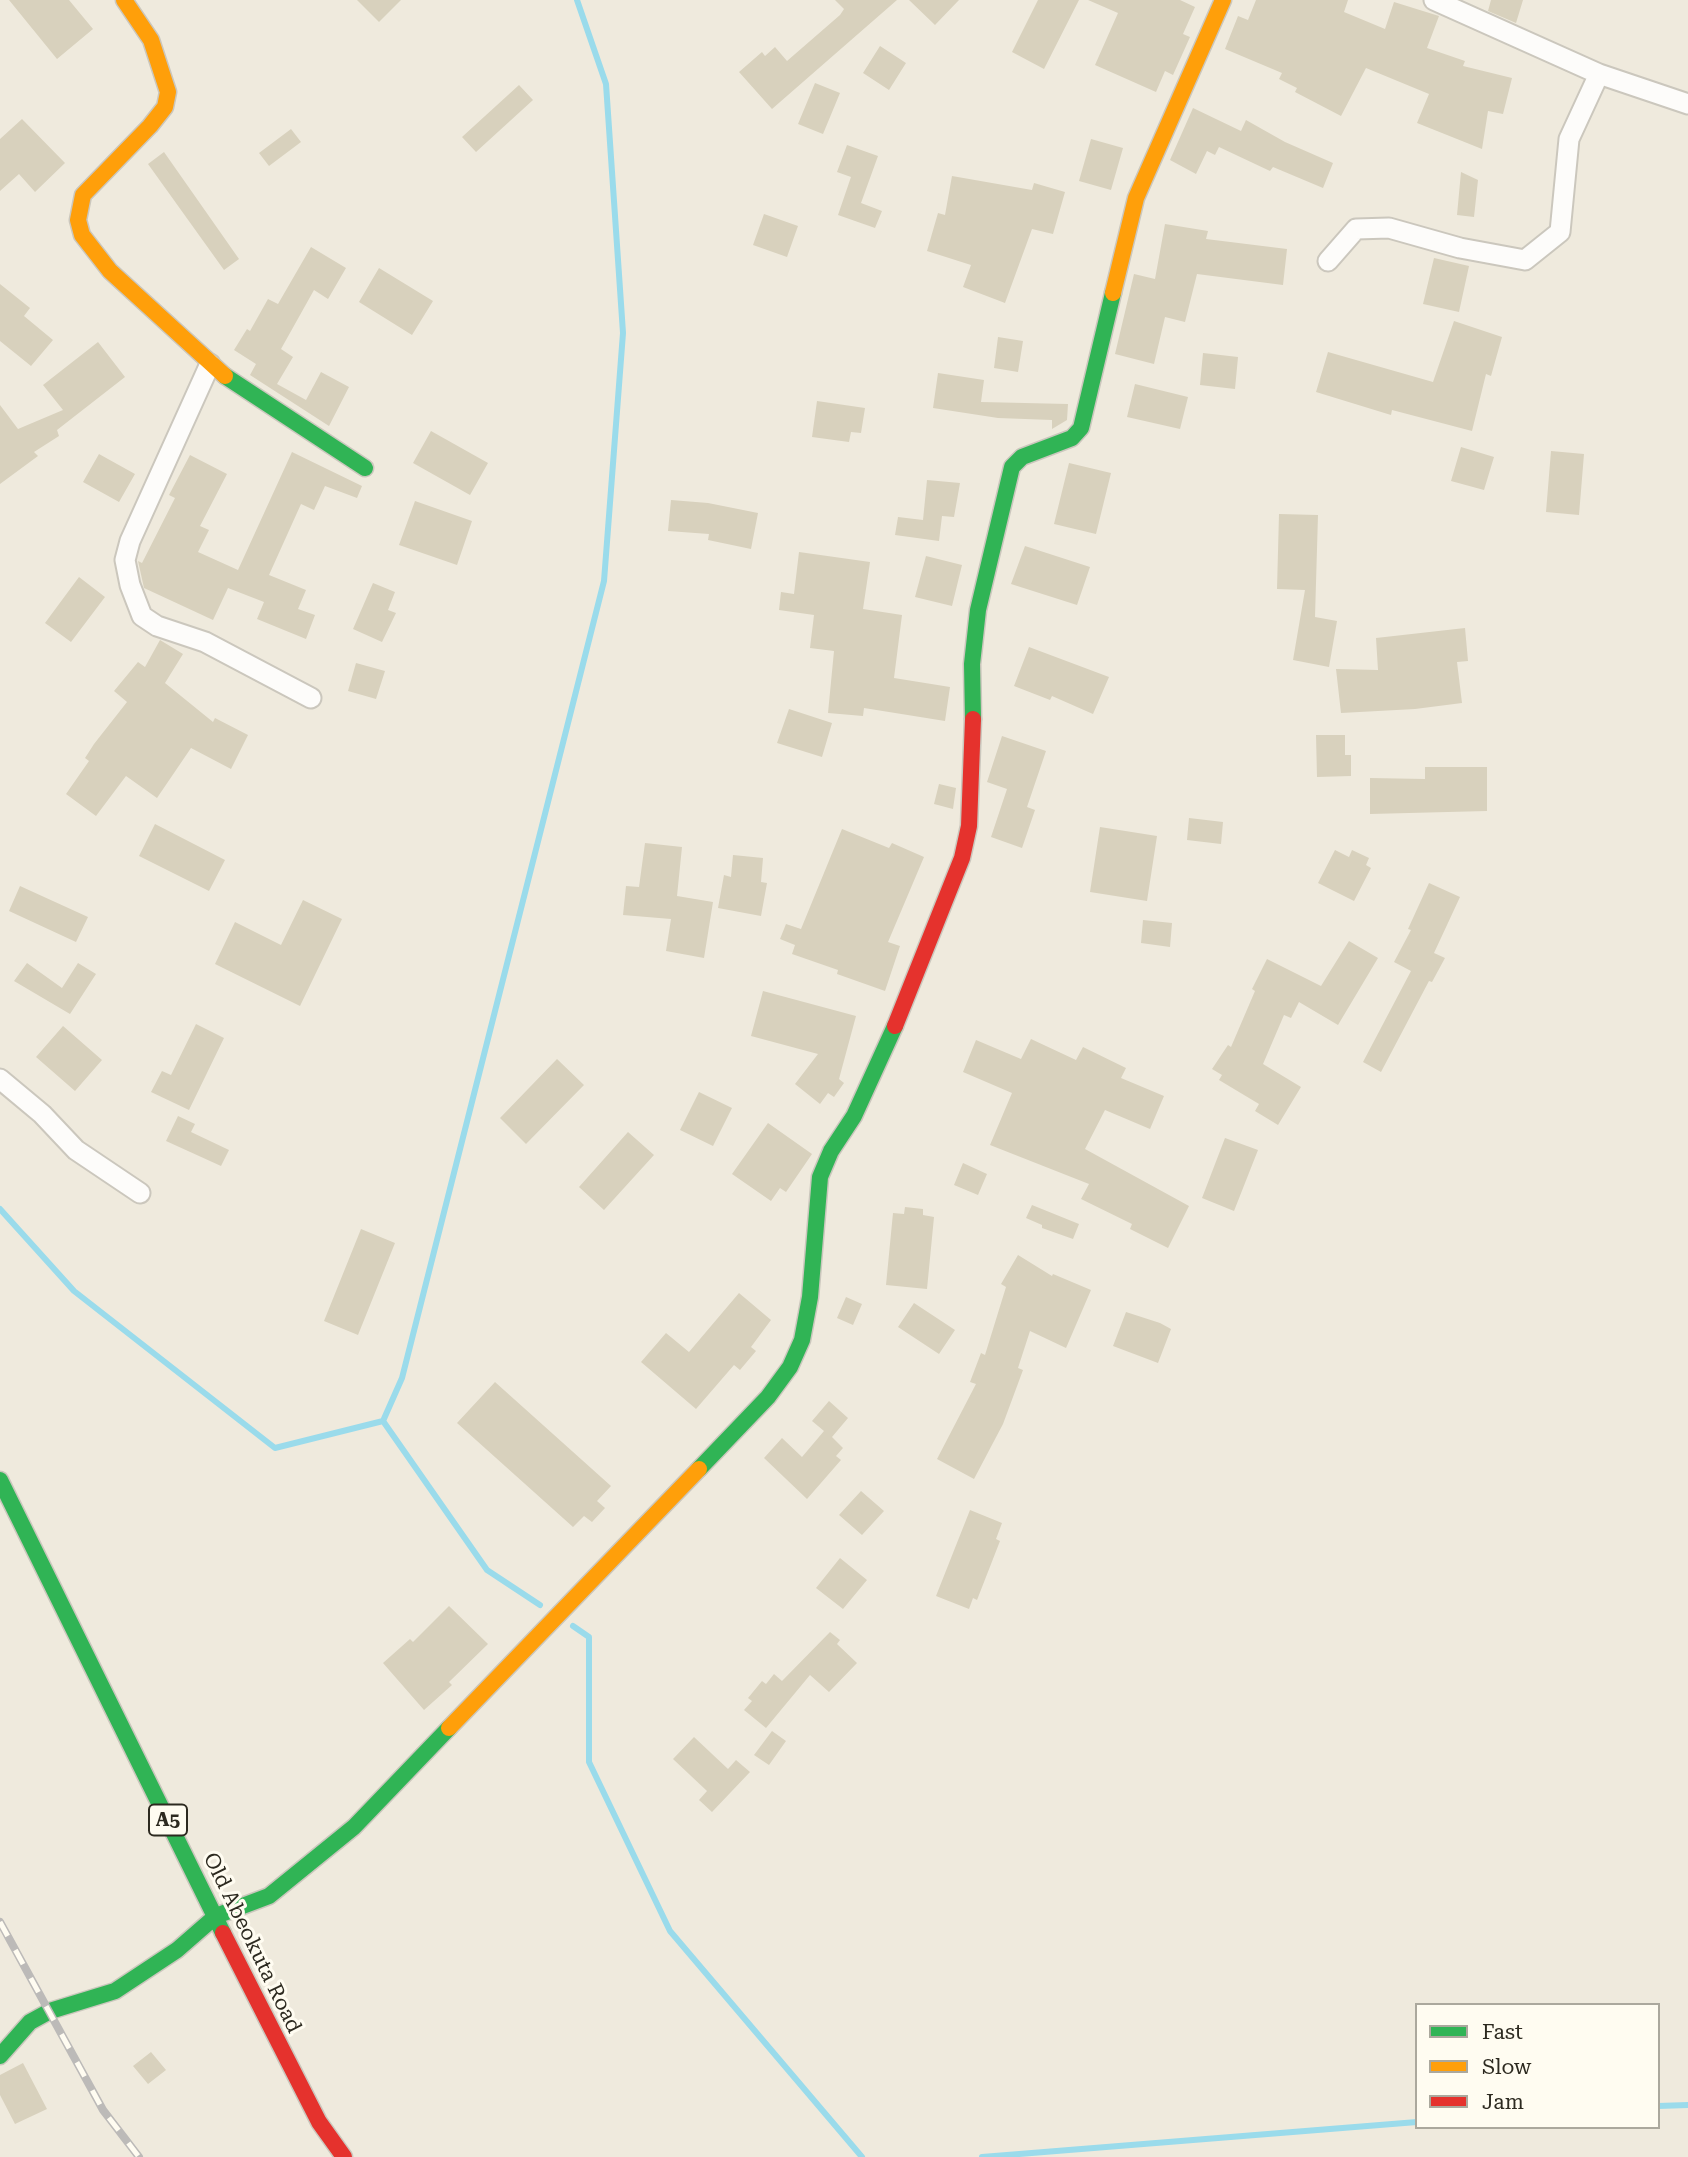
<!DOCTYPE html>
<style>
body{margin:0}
#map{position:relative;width:1688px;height:2157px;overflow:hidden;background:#efeadd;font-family:"Roboto Serif",serif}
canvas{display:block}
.legend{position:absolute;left:1415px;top:2003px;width:245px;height:126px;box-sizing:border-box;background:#fffcf1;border:2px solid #aba89d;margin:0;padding:9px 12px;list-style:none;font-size:21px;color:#2d2a20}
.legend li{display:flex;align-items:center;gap:14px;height:35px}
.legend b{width:35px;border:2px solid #aba89d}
</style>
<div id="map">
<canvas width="1688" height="2157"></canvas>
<ul class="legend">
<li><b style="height:9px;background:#30b455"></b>Fast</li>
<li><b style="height:9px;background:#ff9f0a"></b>Slow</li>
<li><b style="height:9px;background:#e5322d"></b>Jam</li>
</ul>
</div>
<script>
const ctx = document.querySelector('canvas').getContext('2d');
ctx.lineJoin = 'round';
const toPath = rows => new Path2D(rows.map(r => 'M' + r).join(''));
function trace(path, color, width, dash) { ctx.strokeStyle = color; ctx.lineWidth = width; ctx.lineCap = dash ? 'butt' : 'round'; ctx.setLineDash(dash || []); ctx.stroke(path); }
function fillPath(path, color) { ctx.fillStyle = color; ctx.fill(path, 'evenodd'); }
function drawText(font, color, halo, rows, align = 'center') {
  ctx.font = font + ' "Roboto Serif",serif'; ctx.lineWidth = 6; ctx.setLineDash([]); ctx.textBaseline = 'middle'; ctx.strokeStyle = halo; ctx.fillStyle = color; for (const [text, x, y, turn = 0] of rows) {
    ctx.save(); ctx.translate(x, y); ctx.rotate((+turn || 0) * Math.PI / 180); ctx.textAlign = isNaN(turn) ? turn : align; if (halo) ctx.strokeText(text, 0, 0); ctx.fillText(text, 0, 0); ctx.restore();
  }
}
trace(toPath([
 [0,1209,74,1291,275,1448,383,1421,487,1570,540,1605],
 [383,1421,402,1378,604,581,623,333,606,84,577,0],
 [573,1626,589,1637,589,1762,670,1931,862,2157],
 [1658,2106,1688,2105],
 [982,2157,1417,2122]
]), '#9adbeb', 6);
fillPath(toPath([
 [9,0,69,0,93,29,57,59],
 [357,0,401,0,379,22],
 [835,0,897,0,772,109,739,72,762,52,765,56,775,47,787,61,840,15,844,9],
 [909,0,959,0,935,25],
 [1038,0,1079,0,1044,69,1012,52],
 [1088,0,1180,0,1195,7,1183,34,1190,37,1173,75,1165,71,1156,92,1095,65,1118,13],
 [1256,0,1348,0,1344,12,1385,29,1394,2,1439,16,1427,48,1465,61,1463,66,1512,78,1503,114,1488,111,1482,149,1417,123,1429,94,1366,68,1341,116,1295,92,1297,88,1279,79,1282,73,1225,49,1238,16,1248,20],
 [1491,0,1523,0,1516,23,1488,11],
 [880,46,906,63,889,90,863,73],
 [815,83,840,93,823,134,798,124],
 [519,85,533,100,476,152,462,137],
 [1193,108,1241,131,1246,120,1285,142,1333,163,1323,188,1273,167,1270,171,1219,147,1215,155,1207,151,1196,174,1170,160],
 [22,119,65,163,35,192,19,174,0,191,0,139],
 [291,129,301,142,269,166,259,153],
 [1091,139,1123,148,1111,190,1079,181],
 [847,145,878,156,861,203,882,211,875,228,838,215,851,177,837,172],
 [164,152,239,259,224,270,148,164],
 [1461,172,1478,180,1474,217,1457,215],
 [952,176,1032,190,1034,183,1065,192,1053,234,1032,229,1005,303,963,287,971,265,927,251,938,213,945,215],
 [764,214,798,226,787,257,753,245],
 [1165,224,1208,231,1206,239,1287,249,1283,285,1197,274,1185,322,1165,317,1154,364,1115,354,1134,274,1155,279],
 [311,247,346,268,328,299,314,290,281,349,293,357,277,384,306,400,321,372,349,387,329,426,250,375,256,364,234,350,247,329,250,331,268,299,278,304],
 [1434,258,1469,266,1459,312,1423,304],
 [379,268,433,301,412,335,359,302],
 [0,284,30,308,24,316,53,340,31,366,0,341],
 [1454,321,1502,337,1491,376,1486,374,1472,431,1392,410,1391,415,1316,392,1328,352,1433,382],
 [998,337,1023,341,1018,372,994,368],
 [98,342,125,377,57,430,59,436,34,452,38,456,0,484,0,405,18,429,63,410,43,385],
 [1203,353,1238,357,1235,389,1200,385],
 [938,373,984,380,981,402,1068,404,1067,420,1052,429,1052,420,998,418,933,408],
 [1135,384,1188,397,1180,429,1127,417],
 [817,401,865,408,861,433,851,432,849,442,812,437],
 [431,431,488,463,470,495,413,463],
 [1461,447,1494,457,1484,490,1451,481],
 [1551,451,1584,454,1579,515,1546,512],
 [292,452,362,486,357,498,325,486,314,510,301,504,269,575,306,590,298,609,315,615,306,639,257,619,264,602,228,588,213,620,144,588,138,561,142,563,175,498,169,495,190,455,227,474,200,526,209,530,198,552,238,570],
 [99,454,135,474,119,502,83,482],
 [1069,463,1111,473,1096,534,1054,524],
 [927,480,960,483,954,517,942,516,939,541,895,535,898,517,923,520],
 [671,500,708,503,758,513,751,549,708,540,709,534,668,531],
 [415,501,472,521,457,565,399,545],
 [1279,514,1318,515,1315,617,1337,621,1329,667,1293,660,1305,590,1277,589],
 [1025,546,1090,567,1077,605,1011,584],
 [799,552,870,562,863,609,902,615,894,678,950,687,945,721,864,708,863,716,828,713,834,651,810,648,814,615,779,610,781,592,794,594],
 [926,556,962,565,952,606,915,597],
 [79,577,105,597,71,642,45,623],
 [373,583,395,592,388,610,396,613,382,642,353,629],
 [1465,628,1468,661,1457,662,1462,703,1415,709,1341,713,1336,669,1378,670,1376,638],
 [160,640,183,654,165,683,213,722,215,718,248,735,231,769,191,748,157,798,126,776,96,816,66,794,89,761,85,758,94,744,127,702,114,691,138,662,145,667],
 [1029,647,1109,677,1093,714,1052,696,1050,700,1014,686],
 [356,663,385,671,376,699,348,691],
 [789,709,832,723,822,757,777,743],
 [1316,735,1345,735,1345,755,1351,755,1351,776,1317,777],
 [1002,736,1046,751,1027,807,1035,810,1022,848,991,837,1007,789,987,782],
 [1425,767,1487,767,1487,811,1370,814,1370,778,1425,779],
 [939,784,956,788,953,809,934,804],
 [1189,818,1223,822,1221,844,1187,840],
 [155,824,225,860,209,891,139,856],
 [1100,827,1157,836,1147,901,1090,892],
 [842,829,889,848,892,843,924,857,888,942,900,946,885,991,837,974,838,970,792,954,795,945,780,939,786,924,801,929],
 [645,843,682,847,677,896,713,902,704,958,666,951,671,919,623,915,626,886,639,887],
 [1335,850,1349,857,1352,850,1369,858,1366,865,1371,868,1354,901,1318,883],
 [733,855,763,858,761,882,767,883,761,916,718,908,724,875,731,877],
 [1429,883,1460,897,1434,953,1445,958,1432,982,1429,981,1381,1072,1363,1062,1411,971,1394,962,1411,930,1408,929],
 [20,886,88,917,76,942,9,911],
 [303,900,342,919,300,1006,215,964,235,922,281,945],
 [1143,920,1172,923,1170,947,1141,943],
 [1349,941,1378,958,1338,1025,1299,1002,1291,1018,1284,1015,1263,1064,1301,1087,1278,1125,1255,1111,1259,1104,1219,1080,1222,1075,1212,1069,1228,1045,1231,1047,1255,991,1252,989,1267,959,1321,986],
 [27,963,62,988,78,963,96,974,70,1014,14,981],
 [763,991,856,1016,839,1079,844,1083,834,1097,828,1093,820,1104,795,1084,818,1054,751,1036],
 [196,1024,224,1038,189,1110,151,1092,162,1071,171,1075],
 [63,1026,102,1060,75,1091,36,1057],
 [1031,1039,1076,1060,1083,1047,1126,1068,1121,1078,1164,1096,1150,1129,1105,1110,1085,1149,1189,1206,1168,1248,1130,1229,1132,1224,1081,1199,1089,1184,990,1145,1012,1093,963,1072,976,1040,1021,1059],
 [557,1059,584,1085,526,1144,500,1118],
 [699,1092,732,1108,713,1146,680,1130],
 [178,1116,195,1124,191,1132,229,1150,221,1166,166,1141],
 [768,1123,812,1154,786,1192,780,1188,771,1201,732,1174],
 [628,1132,654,1155,604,1210,579,1187],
 [1225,1138,1258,1150,1234,1211,1202,1198],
 [963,1163,987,1174,978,1195,954,1185],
 [1032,1205,1079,1224,1073,1239,1042,1228,1042,1225,1026,1218],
 [905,1207,923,1209,923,1215,934,1217,927,1289,886,1285,893,1213,904,1214],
 [361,1229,395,1243,358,1335,324,1321],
 [1018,1255,1052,1276,1053,1274,1091,1290,1066,1348,1030,1331,1018,1368,1023,1370,1003,1424,974,1479,937,1459,976,1384,970,1382,981,1353,985,1355,1006,1287,1001,1284],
 [739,1293,771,1320,751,1347,756,1351,740,1370,734,1365,696,1409,641,1362,666,1333,689,1352],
 [846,1297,862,1304,853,1325,837,1318],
 [914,1303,955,1330,939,1354,898,1327],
 [1126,1312,1160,1323,1171,1329,1158,1363,1113,1346],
 [495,1382,611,1486,597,1501,605,1508,592,1522,584,1516,573,1527,457,1423],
 [829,1401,848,1418,832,1437,843,1448,836,1456,841,1460,807,1499,764,1458,782,1438,802,1457,824,1431,812,1421],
 [861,1491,884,1511,862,1535,839,1515],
 [970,1510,1002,1523,996,1539,1000,1541,977,1600,973,1598,969,1609,936,1596],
 [840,1558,867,1580,843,1609,816,1588],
 [449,1606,488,1644,449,1682,452,1685,424,1710,383,1663,410,1639,413,1642],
 [830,1632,840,1640,837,1644,857,1663,829,1692,810,1675,766,1728,744,1710,752,1701,748,1698,762,1681,766,1684,774,1674,782,1681],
 [772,1731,786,1741,769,1765,754,1755],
 [694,1737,728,1769,736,1760,750,1772,712,1812,699,1800,707,1791,673,1759],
 [151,2052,166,2070,148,2084,133,2066],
 [23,2063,47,2109,15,2124,0,2095,0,2075]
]), '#d8d1bd');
const street = toPath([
 [1434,0,1599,74,1688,104],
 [1328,261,1356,229,1389,228,1460,248,1525,260,1560,232,1569,139,1599,74],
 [210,364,130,541,125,560,130,585,142,616,157,626,205,642,311,698],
 [0,1079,42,1114,76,1150,140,1193]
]);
const fast = toPath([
 [225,376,365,468],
 [973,719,972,664,978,610,1012,467,1022,457,1072,438,1081,428,1113,293],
 [699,1469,768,1397,790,1367,802,1340,810,1297,820,1177,831,1151,854,1116,895,1026],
 [0,1480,223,1933],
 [0,2056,30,2022,50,2011,115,1991,177,1950,216,1916,269,1896,354,1827,449,1728]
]);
const slow = toPath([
 [124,0,151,40,168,92,165,107,150,126,83,195,78,220,82,235,110,271,225,376],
 [1113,293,1136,198,1223,0],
 [449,1728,699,1469]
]);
const jam = toPath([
 [895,1026,962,858,969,826,973,719],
 [223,1933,319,2122,344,2157]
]);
trace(street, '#cbc7bd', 23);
trace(fast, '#cbc7bd', 19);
trace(slow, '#cbc7bd', 19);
trace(jam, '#cbc7bd', 19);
trace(street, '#fdfcfa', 19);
trace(fast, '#30b455', 16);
trace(slow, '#ff9f0a', 16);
trace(jam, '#e5322d', 16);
const rail = toPath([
 [0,1922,103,2110,139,2157]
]);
trace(rail, '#bcbab8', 8);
trace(rail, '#fffcf1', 5, [16]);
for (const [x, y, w] of [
 [168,1820,38]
]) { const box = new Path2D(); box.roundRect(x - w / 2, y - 15.5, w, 31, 5); ctx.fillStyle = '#fffcf1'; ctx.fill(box); trace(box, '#2d2a20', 2); }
drawText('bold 19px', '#2d2a20', null, [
 ["A5",168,1820]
]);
drawText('21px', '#2d2a20', '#fffcf1', [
 ["Old Abeokuta Road",252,1943,64]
]);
</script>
